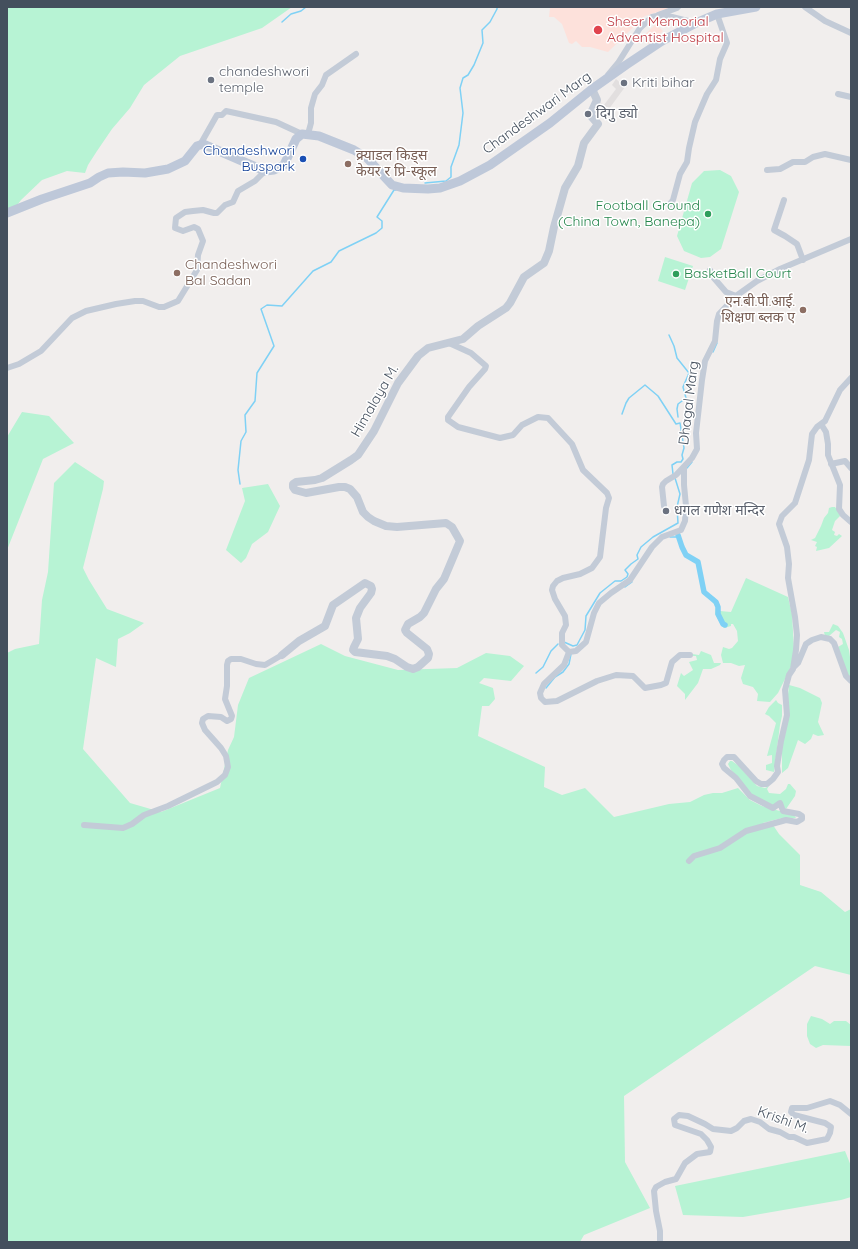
<!DOCTYPE html>
<meta charset="utf-8">
<style>
body{margin:0}
#map{position:relative;width:858px;height:1249px;overflow:hidden;background:#f1eeed;font-family:Quicksand,sans-serif}
canvas{display:block}
.frame{position:absolute;inset:0;border:8px solid #444f5d;pointer-events:none}
</style>
<div id="map">
<canvas width="858" height="1249"></canvas>
<div class="frame"></div>
</div>
<script>
const ctx = document.querySelector('canvas').getContext('2d');
ctx.lineJoin = 'round';
function fillPath(path, color) { ctx.fillStyle = color; ctx.fill(path, 'evenodd'); }
const toPath = rows => new Path2D(rows.map(r => 'M' + r).join(''));
function trace(path, color, width, dash) { ctx.strokeStyle = color; ctx.lineWidth = width; ctx.lineCap = dash ? 'butt' : 'round'; ctx.setLineDash(dash || []); ctx.stroke(path); }
function drawText(font, color, halo, rows, align = 'center') {
  ctx.font = font + ' Quicksand,"Noto Sans Devanagari",sans-serif'; ctx.lineWidth = 3; ctx.setLineDash([]); ctx.textBaseline = 'middle'; ctx.strokeStyle = halo; ctx.fillStyle = color; for (const [text, x, y, turn = 0] of rows) {
    ctx.save(); ctx.translate(x, y); ctx.rotate((+turn || 0) * Math.PI / 180); ctx.textAlign = isNaN(turn) ? turn : align; if (halo) ctx.strokeText(text, 0, 0); ctx.fillText(text, 0, 0); ctx.restore();
  }
}
fillPath(toPath([
 [616,79,625,87,606,113,597,106,600,102,604,105,616,89,612,85]
]), '#e2dfdf');
fillPath(toPath([
 [552,7,673,7,645,16,608,52,590,47,582,47,576,41,572,44,569,43,562,24,554,17,549,17,550,8],
 [656,24,663,31,649,44,642,37]
]), '#fde1db');
fillPath(toPath([
 [7,7,292,7,262,28,180,56,144,85,130,108,112,129,97,151,88,165,85,173,67,171,42,180,21,200,15,208,7,211],
 [720,170,731,176,739,192,721,249,710,257,701,258,684,251,677,236,692,183,704,171],
 [665,257,693,266,685,290,658,281],
 [22,412,49,416,74,443,43,459,7,550,7,437],
 [75,462,104,481,103,489,83,568,89,580,107,609,144,623,130,633,118,639,116,667,96,658,83,749,130,803,161,812,220,788,228,750,234,737,238,705,249,678,321,644,345,656,398,670,457,668,486,653,510,656,524,666,511,681,484,678,479,683,493,688,495,699,489,706,482,706,478,736,545,767,544,787,562,795,585,788,614,817,669,804,690,802,704,795,713,793,722,793,738,788,750,800,762,806,794,815,796,818,782,818,763,823,773,825,779,834,800,855,800,885,821,892,845,912,851,909,851,975,815,966,624,1096,625,1162,650,1208,584,1235,580,1242,7,1242,7,653,15,649,39,644,42,600,48,572,54,483],
 [268,484,280,506,268,532,252,544,246,558,241,563,226,550,245,501,242,488],
 [832,507,835,507,841,515,835,521,832,530,835,532,834,535,837,536,839,534,842,536,829,548,816,551,817,547,815,546,817,542,811,540,815,538,821,526,824,518,828,513,829,508],
 [746,578,788,597,792,614,794,649,791,667,778,693,770,702,757,701,758,694,753,687,743,684,741,678,745,665,739,666,731,663,723,663,721,655,723,647,729,649,732,648,738,641,737,631,733,624,728,624,731,624,731,626,724,628,721,625,715,614,716,607,708,596,706,596,704,594,706,592,708,593,715,598,719,605,720,611,731,612],
 [833,624,838,626,843,633,849,650,851,664,851,679,846,674,838,647,843,644,842,639,839,637,840,632,836,630,829,636,825,636,824,632,829,632],
 [701,651,711,655,714,663,721,663,720,665,711,669,703,669,698,683,685,700,685,694,677,686,681,673,684,676,693,670,689,662,697,660,696,656,689,656,692,654,699,655],
 [789,685,800,688,820,698,822,703,818,722,824,735,818,736,813,734,811,739,805,744,798,740,788,768,782,773,782,750],
 [776,700,778,703,782,705,782,716,780,725,774,772,766,770,766,765,772,763,772,755,767,756,776,723,769,716,765,714,769,707],
 [730,761,732,761,739,766,757,786,765,788,769,786,767,789,769,793,780,794,786,789,788,784,790,784,796,791,795,796,786,809,773,807,751,795,731,770,728,764],
 [811,1016,822,1019,830,1024,834,1021,846,1021,851,1025,851,1046,823,1045,816,1048,810,1044,807,1036,807,1024],
 [845,1151,851,1166,851,1197,841,1200,743,1217,683,1215,675,1186]
]), '#b7f3d4');
trace(toPath([
 [282,22,291,14,301,11,306,7],
 [425,183,446,181,451,177,451,167,459,145,463,113,460,88,463,78,468,75,474,65,483,43,482,30,490,22,497,9,497,7],
 [669,335,674,346,677,358,689,373,683,387,686,398,678,404,677,409,678,417],
 [713,352,717,343],
 [622,414,626,403,629,398,645,385,658,396,676,424,680,423],
 [687,468,692,462],
 [673,474,672,465,677,462,681,462,683,459,682,455,684,448,680,423],
 [240,484,238,470,241,441,246,432,245,415,255,401,257,373,274,346,261,309,267,305,282,306,313,271,331,262,339,251,376,233,382,228,382,221,377,217,394,190,396,190],
 [670,537,677,537,678,535],
 [625,587,632,582],
 [564,642,573,646,577,645,585,630,586,616,600,593,615,581,621,581,627,577,628,574,625,570,631,564,638,559,637,555,641,547,653,537,678,523,677,507,680,494,675,478],
 [536,673,543,667,551,651,558,644],
 [546,688,555,677,563,672,569,664,571,654]
]), '#7fd1f5', 1.5);
trace(toPath([
 [678,535,682,547,686,555,698,562,704,592,716,602,718,607,718,614,723,624,725,625]
]), '#7fd1f5', 5.5);
trace(toPath([
 [805,7,825,21,851,33],
 [658,15,677,8,678,7],
 [608,75,618,63,640,28,652,17,661,15,672,17,696,23],
 [838,94,851,97],
 [308,134,311,123,311,108,315,94,322,85,326,75,356,54],
 [200,145,217,115,222,115,226,111,276,122,302,134],
 [767,170,780,169,793,162,805,162,813,157,825,154,851,160],
 [784,200,774,230,785,236,797,244,803,260],
 [669,205,673,200,680,174,687,162,689,148,695,122,707,94,716,80,720,59,727,43,717,14],
 [710,270,713,277,726,292,736,296],
 [449,343,471,353,486,366,485,369,469,387,448,417,448,420,458,427,500,438,513,435,522,425,538,417,548,418,572,444,583,470,607,493,609,498,606,508,600,557,592,568,580,574,563,578,557,581,553,586,552,590,555,599,565,616,566,625,562,633,562,645,569,652,576,651,586,642,594,613,599,603,611,593,630,580,652,547,662,537,681,530,685,521,686,506,684,485,684,467],
 [7,368,19,364,41,351,72,318,86,311,116,304,135,301,143,301,159,307,164,307,178,301,197,270,198,255,203,241,198,229,194,227,183,231,175,228,176,218,185,212,193,211,203,210,214,213,217,213,225,205,233,202,238,191,255,181,265,171],
 [851,378,840,390,825,421,821,424,826,432,828,444,828,455,840,485,839,509,843,515,851,522],
 [831,464,845,461,851,468],
 [664,506,662,487,663,484,666,481,676,475,692,458,697,449,696,433,702,380,705,361,715,341,717,321,719,314,736,296,757,281,780,269,851,239],
 [569,652,564,665,544,684,540,693,541,698,545,702,557,701,597,681,616,675,633,676,645,688,661,685,666,683,672,662,680,655,690,655],
 [794,667,798,663,806,644,812,640,821,637,830,639,834,643,846,676,851,681],
 [84,825,123,828,132,824,144,815,168,806,217,782,225,775,228,767,226,756,221,748,205,730,202,723,203,719,208,716,221,717,227,721,231,719,232,716,225,699,227,686,227,665,228,661,231,659,241,659,256,664,265,665,282,655],
 [689,861,694,856,720,848,746,831,786,820,797,822,802,819,802,816,799,814,783,811,780,803,773,808,750,796,736,778,724,768,722,764,724,760,727,757,734,757,756,781,761,784,767,784,773,779,778,772,777,766,781,741,787,715,785,690,789,675,793,669,796,650,797,635,795,617,788,578,789,564,787,547,779,524,782,516,795,503,809,460,812,434,817,427,825,421],
 [660,1242,660,1231,656,1211,654,1191,656,1187,665,1182,676,1179,685,1163,697,1154,710,1152,711,1147,707,1140,701,1134,675,1125,674,1119,679,1115,688,1116,705,1124,713,1129,731,1131,737,1128,744,1121,751,1119,760,1122,769,1129,780,1132,789,1137,794,1137,807,1143,827,1139,830,1133,831,1127,825,1123,817,1121,794,1115,791,1112,792,1108,807,1108,830,1101,840,1105,851,1114]
]), '#c3cbd7', 6);
trace(toPath([
 [282,655,299,641,325,626,333,605,365,583,371,586,372,589,371,593,360,608,356,618,358,639,354,647,353,650,355,652,387,656,395,659,407,667,413,669,418,667,428,658,429,654,427,649,407,633,405,630,408,624,420,617,424,613,436,589,444,579,460,541,452,527,446,523,397,527,386,526,374,521,368,517,363,512,357,497,350,489,345,487,339,487,306,493,295,490,293,487,293,484,296,482,315,480,322,478,351,460,358,455,374,431,398,383,418,356,428,348,463,339,478,326,506,308,510,303,524,277,544,263,549,251,554,227,565,188,578,166,584,143,598,124,591,116,591,113,597,100,592,89]
]), '#c3cbd7', 8);
trace(toPath([
 [7,213,42,199,90,183,99,177,108,173,123,172,145,173,168,169,185,161,197,146,203,144,265,171,274,170,284,165,296,139,302,134,319,136,354,150,367,158,392,185,403,188,428,189,440,188,460,181,490,165,550,123,592,89,626,65,662,41,696,23,717,14,756,7]
]), '#bec8d9', 9);
for (const [x, y, r, color] of [
 [598,30,5,"#e0444e"],
 [211,80,4,"#6b7280"],
 [624,83,4,"#6b7280"],
 [588,114,4,"#6b7280"],
 [303,159,4,"#1a4fb4"],
 [348,164,4,"#8d6e63"],
 [708,214,4,"#2e9e5b"],
 [177,273,4,"#8d6e63"],
 [676,274,4,"#2e9e5b"],
 [803,310,4,"#8d6e63"],
 [666,511,4,"#6b7280"]
]) { const dot = new Path2D(); dot.arc(x, y, r, 0, 2 * Math.PI); ctx.fillStyle = color; ctx.fill(dot); trace(dot, '#fff', 1.5); }
drawText('14px', '#be3a42', '#fff', [
 ["Sheer Memorial",607,22],
 ["Adventist Hospital",607,38]
], 'left');
drawText('14px', '#5b616d', '#fff', [
 ["chandeshwori",219,72],
 ["temple",219,88],
 ["Kriti bihar",632,83],
 ["दिगु ड्यो",596,114],
 ["धगल गणेश मन्दिर",674,511]
], 'left');
drawText('14px', '#444f5d', '#fff', [
 ["Chandeshwari Marg",537,113,-36],
 ["Himalaya M.",375,401,-60],
 ["Dhagal Marg",689,403,-83],
 ["Krishi M.",783,1120,20]
]);
drawText('14px', '#164399', '#fff', [
 ["Chandeshwori",295,151],
 ["Buspark",295,167]
], 'right');
drawText('14px', '#785e54', '#fff', [
 ["क्र्याडल किड्स",356,156],
 ["केयर र प्रि-स्कूल",356,172],
 ["Chandeshwori",185,265],
 ["Bal Sadan",185,281],
 ["एन.बी.पी.आई.",795,302,"right"],
 ["शिक्षण ब्लक ए",795,318,"right"]
], 'left');
drawText('14px', '#27864d', '#fff', [
 ["Football Ground",700,206],
 ["(China Town, Banepa)",700,222],
 ["BasketBall Court",684,274,"left"]
], 'right');
</script>
